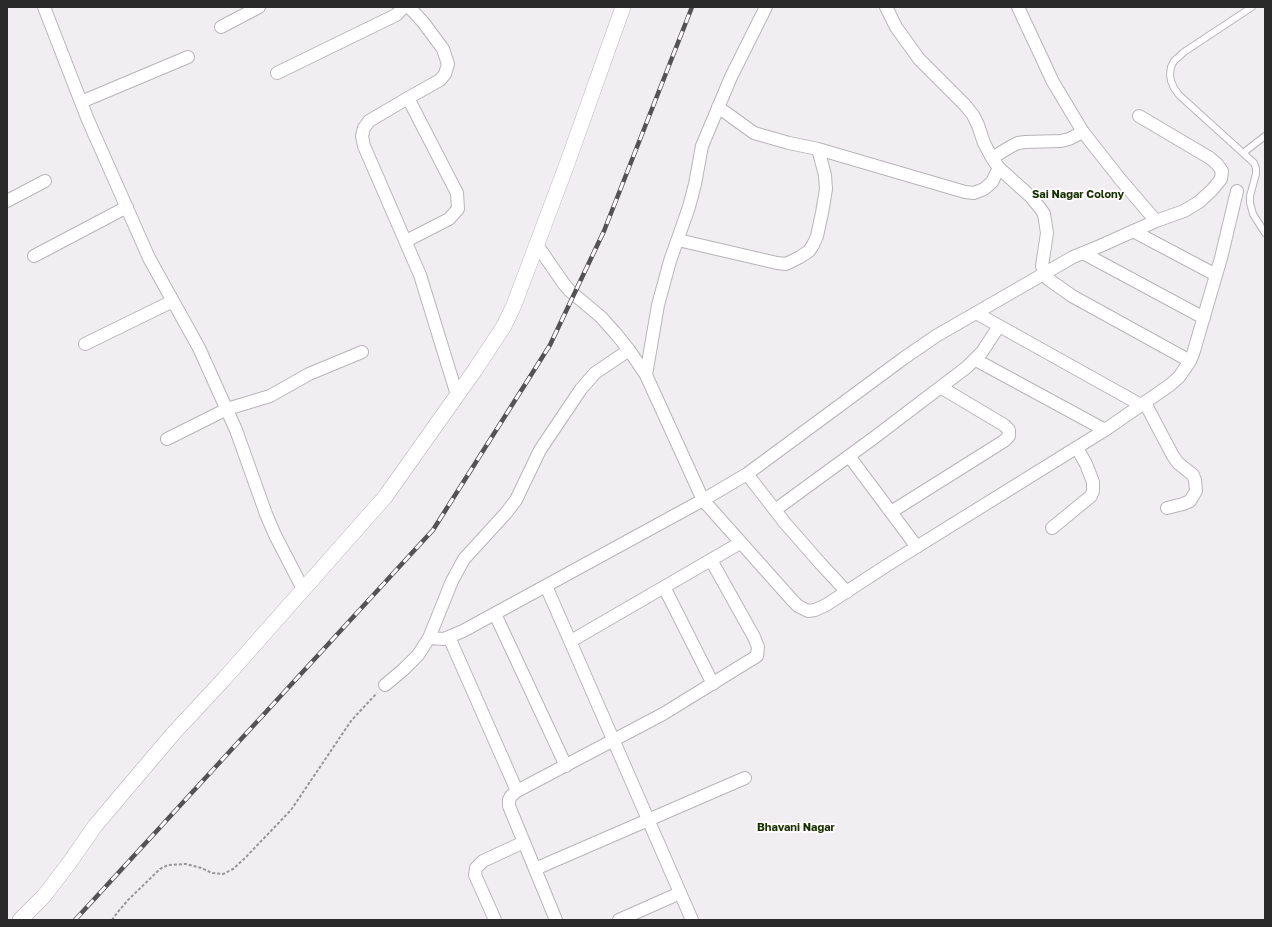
<!DOCTYPE html>
<style>
body{margin:0}
#map{position:relative;width:1272px;height:927px;overflow:hidden;background:#f1eef1;font-family:"Golos Text",sans-serif}
canvas{display:block}
.frame{position:absolute;inset:0;border:8px solid #2b2a2b;pointer-events:none}
</style>
<div id="map">
<canvas width="1272" height="927"></canvas>
<div class="frame"></div>
</div>
<script>
const ctx = document.querySelector('canvas').getContext('2d');
ctx.lineJoin = 'round';
const toPath = rows => new Path2D(rows.map(r => 'M' + r).join(''));
function trace(path, color, width, dash) { ctx.strokeStyle = color; ctx.lineWidth = width; ctx.lineCap = dash ? 'butt' : 'round'; ctx.setLineDash(dash || []); ctx.stroke(path); }
function drawText(font, color, halo, rows, align = 'center') {
  ctx.font = font + ' "Golos Text",sans-serif'; ctx.lineWidth = 4; ctx.setLineDash([]); ctx.textBaseline = 'middle'; ctx.strokeStyle = halo; ctx.fillStyle = color; for (const [text, x, y, turn = 0] of rows) {
    ctx.save(); ctx.translate(x, y); ctx.rotate((+turn || 0) * Math.PI / 180); ctx.textAlign = isNaN(turn) ? turn : align; if (halo) ctx.strokeText(text, 0, 0); ctx.fillText(text, 0, 0); ctx.restore();
  }
}
const service = toPath([
 [1252,7,1184,52,1174,61,1171,67,1170,74,1171,81,1174,88,1179,95,1254,163,1256,168,1256,174,1250,196,1250,203,1253,214,1265,233],
 [1243,153,1265,136]
]);
const minor = toPath([
 [44,7,88,120,149,258,199,348,236,430,266,514,275,535,303,589],
 [409,7,423,22,443,49,448,64,445,74,440,80,408,98,369,121,364,128,362,136,364,146,420,275,457,395],
 [886,7,896,27,919,59,965,105,973,115,978,125,984,143,992,158,999,168,1030,196,1040,208,1044,214,1047,233,1042,266,1044,273,1048,279,1072,296,1190,361],
 [1018,7,1053,82,1083,132,1120,179,1156,221],
 [221,27,259,7],
 [277,73,396,15,404,7],
 [81,102,188,57],
 [718,107,754,133,789,143,818,149,965,192,974,193,984,189,992,182,999,168],
 [992,158,1010,147,1018,143,1025,142,1061,141,1069,139,1083,132],
 [7,201,45,181],
 [1133,231,1216,275],
 [678,240,777,263,786,264,800,257,809,251,813,245,817,236,822,213,826,189,825,175,818,149],
 [406,241,449,219,458,209,457,193,408,98],
 [537,245,564,284,570,291,601,317,617,335,629,350,646,375,703,500,793,601,798,606,808,611,815,610,826,605,889,564,1105,430,1170,385,1179,377,1190,361,1193,354,1221,258,1237,191],
 [1083,253,1204,318],
 [34,256,127,207],
 [976,313,1141,405],
 [85,344,173,301],
 [976,360,1105,430],
 [646,375,658,305,670,261,689,207,695,184,702,146,731,77,766,7],
 [1145,403,1173,456,1178,463,1193,475,1195,480,1196,491,1190,501,1183,504,1167,508],
 [167,439,227,409,270,396,309,374,362,352],
 [849,456,917,547],
 [747,474,785,523,820,563,847,592],
 [775,510,875,437,967,367,982,352,999,326],
 [891,512,1004,441,1009,436,1009,430,1004,425,942,388],
 [1052,528,1091,496,1093,491,1093,482,1086,464,1077,448],
 [546,586,692,920],
 [664,587,713,684],
 [495,614,566,766],
 [449,637,517,791],
 [429,638,444,639,463,631,703,500,747,474,904,358,936,336,1073,257,1100,246,1156,221,1184,211,1199,202,1212,190,1221,179,1222,171,1217,164,1210,158,1139,116],
 [571,641,740,543],
 [385,685,403,670,418,655,429,638,452,581,464,559,506,513,516,500,540,450,581,389,595,373,629,350],
 [535,869,745,778],
 [495,920,475,875,476,868,483,861,524,842],
 [556,920,509,806,509,800,511,796,517,791,663,714,757,656,758,647,754,637,711,560],
 [619,920,680,893]
]);
const tertiary = toPath([
 [20,920,44,896,70,862,95,826,172,735,224,679,385,497,475,370,504,326,514,305,567,164,623,7]
]);
trace(service, '#b8b5b9', 8);
trace(minor, '#b8b5b9', 14);
trace(tertiary, '#b8b5b9', 16);
trace(toPath([
 [112,920,117,913,128,900,160,869,168,865,186,864,201,868,212,873,223,874,233,869,245,858,291,810,351,721,362,709,377,693]
]), '#979597', 2, [3, 2]);
trace(service, '#fff', 6);
trace(minor, '#fff', 12);
trace(tertiary, '#fff', 15);
const rail = toPath([
 [75,920,433,530,550,345,604,231,692,7]
]);
trace(rail, '#545354', 4.5);
trace(rail, '#fffbff', 3, [9]);
drawText('bold 11px', '#183100', '#fffbff', [
 ["Sai Nagar Colony",1078,195],
 ["Bhavani Nagar",796,828]
]);
</script>
